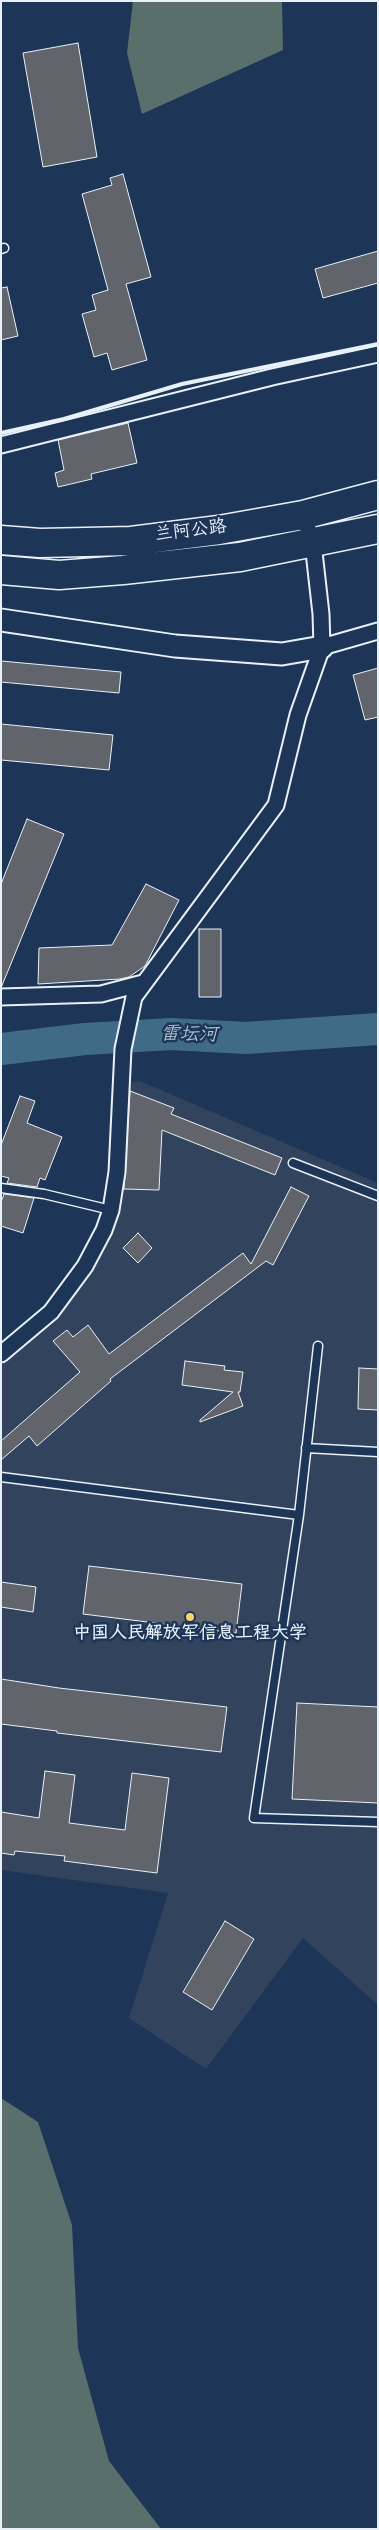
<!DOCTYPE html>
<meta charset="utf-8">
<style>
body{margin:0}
#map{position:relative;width:379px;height:2530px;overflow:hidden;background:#1d3557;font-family:Dekko,sans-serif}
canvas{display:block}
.frame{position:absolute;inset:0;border:2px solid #e8f1f8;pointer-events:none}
</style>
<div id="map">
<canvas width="379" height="2530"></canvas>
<div class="frame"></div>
</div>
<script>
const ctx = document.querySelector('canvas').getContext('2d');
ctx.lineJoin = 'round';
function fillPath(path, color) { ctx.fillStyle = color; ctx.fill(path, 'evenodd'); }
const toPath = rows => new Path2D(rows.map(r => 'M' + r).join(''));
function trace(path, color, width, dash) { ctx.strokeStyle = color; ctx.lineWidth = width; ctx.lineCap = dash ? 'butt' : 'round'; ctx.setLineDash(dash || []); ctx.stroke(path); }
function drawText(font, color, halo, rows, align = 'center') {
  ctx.font = font + ' Dekko,"LXGW WenKai TC",sans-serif'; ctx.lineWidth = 5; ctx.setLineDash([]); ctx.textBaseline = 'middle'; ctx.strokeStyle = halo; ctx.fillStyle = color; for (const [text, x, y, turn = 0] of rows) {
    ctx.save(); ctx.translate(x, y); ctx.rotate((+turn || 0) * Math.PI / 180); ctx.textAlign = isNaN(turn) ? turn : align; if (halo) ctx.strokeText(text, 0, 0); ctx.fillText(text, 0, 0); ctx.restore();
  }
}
fillPath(toPath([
 [140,1081,378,1183,378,2005,303,1938,206,2069,129,2018,168,1893,1,1870,1,1365,67,1304,81,1287,109,1242,121,1191,128,1086,131,1082]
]), '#32435d');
fillPath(toPath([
 [133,1,282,1,283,50,142,114,127,53],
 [1,2098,38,2122,72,2225,78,2348,109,2461,161,2529,1,2529]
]), '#586f6b');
trace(toPath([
 [1,1049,85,1039,171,1034,246,1038,378,1029]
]), '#406b86', 32);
const building = toPath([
 [78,43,97,157,43,167,23,53,78,43],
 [123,174,151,277,126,284,147,360,112,370,107,353,94,357,82,314,96,310,92,295,108,290,82,194,112,185,110,178,123,174],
 [378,251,378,283,323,298,315,269,378,251],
 [7,287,18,336,1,340,1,288,7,287],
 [128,423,137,463,91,474,92,479,58,487,55,473,64,470,58,440,128,423],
 [1,661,121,672,119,693,1,682,1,661],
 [378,668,378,717,365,720,353,675,378,668],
 [1,724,113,735,109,770,1,760,1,724],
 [27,819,64,834,1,988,1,884,27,819],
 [146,884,179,900,145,966,129,977,120,979,38,984,39,948,112,945,146,884],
 [199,929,221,929,221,997,199,997,199,929],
 [130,1091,174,1108,171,1114,282,1158,275,1175,162,1130,159,1190,124,1189,130,1091],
 [20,1096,35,1101,27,1123,62,1137,45,1180,40,1178,37,1187,7,1183,9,1178,1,1176,1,1145,20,1096],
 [291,1187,309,1196,273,1265,266,1261,110,1379,111,1381,37,1446,29,1436,1,1460,1,1441,80,1372,53,1341,67,1330,73,1337,88,1325,109,1354,243,1253,251,1264,291,1187],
 [4,1194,34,1198,23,1233,1,1226,1,1202,4,1194],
 [138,1233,152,1248,138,1263,123,1248,138,1233],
 [185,1361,225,1366,224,1370,243,1372,240,1392,238,1392,243,1406,200,1422,200,1420,233,1392,182,1385,185,1361],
 [359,1368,378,1369,378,1410,358,1409,359,1368],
 [89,1566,242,1584,236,1633,83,1614,89,1566],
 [1,1582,36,1587,33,1612,1,1607,1,1582],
 [1,1679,59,1688,227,1707,221,1752,57,1733,57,1731,1,1724,1,1679],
 [297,1703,378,1707,378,1803,292,1799,297,1703],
 [45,1771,75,1775,69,1823,125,1830,132,1773,169,1778,157,1873,64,1861,65,1856,15,1851,14,1855,1,1853,1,1812,39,1818,45,1771],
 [225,1921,254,1939,212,2010,183,1992,225,1921]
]);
fillPath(building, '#62646c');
trace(building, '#e8f1f8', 1);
const lane = toPath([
 [1,249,4,248],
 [293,1163,378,1196],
 [1,1188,44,1194,111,1210],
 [318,1346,299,1515,254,1818,378,1822],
 [306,1448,378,1452],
 [1,1477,299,1515]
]);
const street = toPath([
 [1,445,272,377,378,354],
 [322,647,378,631],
 [1,997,101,994,143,983],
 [1,1354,51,1312,85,1266,104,1230,111,1210,117,1172,123,1049,134,997,276,805,298,715,322,647,321,614,313,543,303,515]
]);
const secondary = toPath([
 [1,620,175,646,282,654,322,647]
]);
const highway = toPath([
 [1,540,40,543,131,541,219,530,303,515,378,495],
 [1,570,59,575,123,570,240,557,378,529]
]);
trace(lane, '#e8f1f8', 11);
trace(street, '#e8f1f8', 19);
trace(secondary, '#e8f1f8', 25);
trace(highway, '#e8f1f8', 31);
trace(lane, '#1d3557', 8);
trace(street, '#1d3557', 15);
trace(secondary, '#1d3557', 21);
trace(highway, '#1d3557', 28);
trace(toPath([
 [1,433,64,419,182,384,378,344]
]), '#e8f1f8', 4);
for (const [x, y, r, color] of [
 [190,1617,5,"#ffd166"]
]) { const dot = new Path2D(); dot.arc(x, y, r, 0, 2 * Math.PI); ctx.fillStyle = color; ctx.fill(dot); trace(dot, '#1d3557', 2); }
drawText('18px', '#e8f1f8', '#1d3557', [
 ["兰阿公路",191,533,-7]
]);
drawText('bold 18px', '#e8f1f8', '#1d3557', [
 ["中国人民解放军信息工程大学",190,1636]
]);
drawText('italic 19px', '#adc2d0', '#1d3557', [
 ["雷坛河",189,1037,1]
]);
</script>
